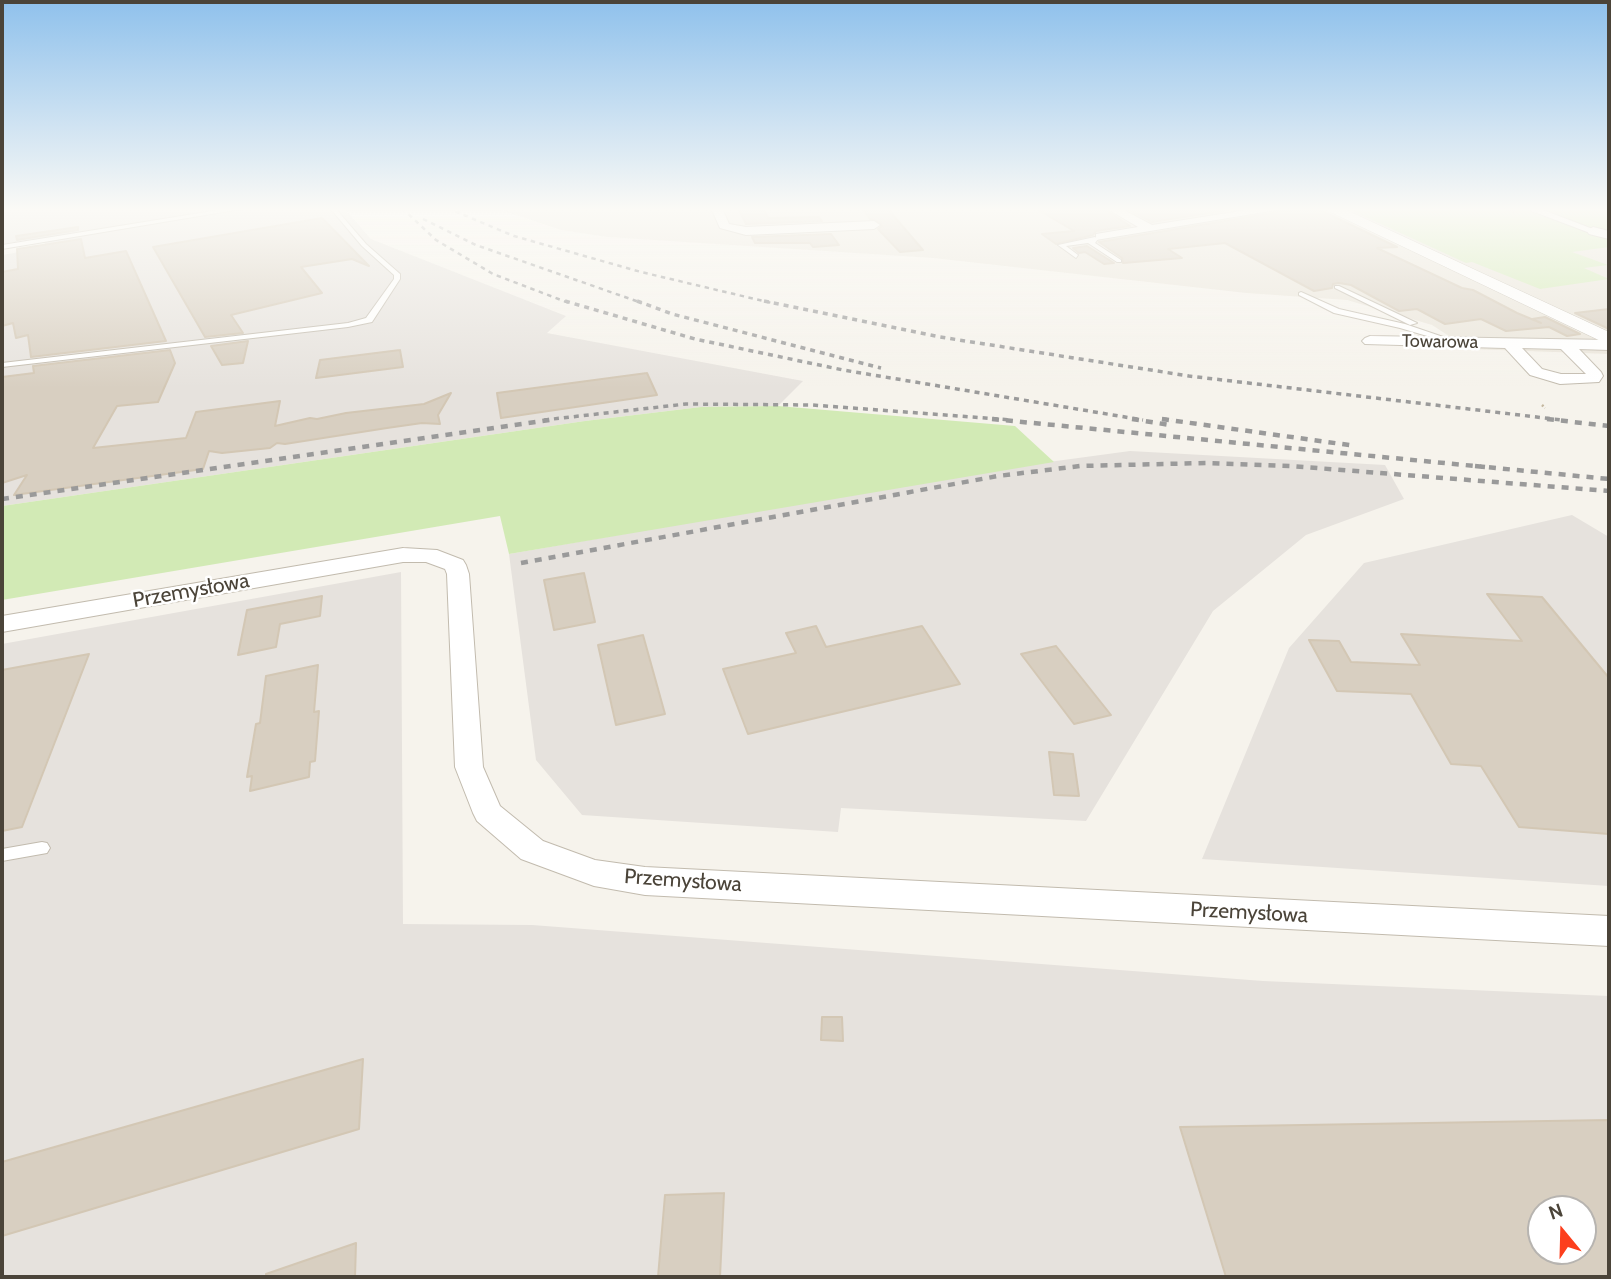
<!DOCTYPE html>
<meta charset="utf-8">
<style>
body{margin:0}
#map{position:relative;width:1611px;height:1279px;overflow:hidden;background:#f6f3ec;font-family:Cabin,sans-serif}
canvas{display:block}
.frame{position:absolute;inset:0;border:4px solid #4b4439;pointer-events:none}
.north{position:absolute;left:1527px;top:1195px;width:70px;height:70px;box-sizing:border-box;background:#fff;border:2px solid #b7b4b0;border-radius:50%;rotate:341deg;font-size:19px;font-weight:700;line-height:28px;text-align:center;color:#4b4439}
.north::after{content:'';display:block;margin:auto;width:24px;height:32px;background:#fc3f1d;clip-path:polygon(50% 0,100% 100%,50% 72%,0 100%)}
</style>
<div id="map">
<canvas width="1611" height="1279"></canvas>
<div class="frame"></div>
<div class="north">N</div>
</div>
<script>
const ctx = document.querySelector('canvas').getContext('2d');
ctx.lineJoin = 'round';
function fillPath(path, color) { ctx.fillStyle = color; ctx.fill(path, 'evenodd'); }
const toPath = rows => new Path2D(rows.map(r => 'M' + r).join(''));
function trace(path, color, width, dash) { ctx.strokeStyle = color; ctx.lineWidth = width; ctx.lineCap = dash ? 'butt' : 'round'; ctx.setLineDash(dash || []); ctx.stroke(path); }
function drawText(font, color, halo, rows, align = 'center') {
  ctx.font = font + ' Cabin,sans-serif'; ctx.lineWidth = 5; ctx.setLineDash([]); ctx.textBaseline = 'middle'; ctx.strokeStyle = halo; ctx.fillStyle = color; for (const [text, x, y, turn = 0] of rows) {
    ctx.save(); ctx.translate(x, y); ctx.rotate((+turn || 0) * Math.PI / 180); ctx.textAlign = isNaN(turn) ? turn : align; if (halo) ctx.strokeText(text, 0, 0); ctx.fillText(text, 0, 0); ctx.restore();
  }
}
fillPath(toPath([
 [496,208,1609,208,1609,354,1469,349,1432,325,1347,300,1246,293,933,258,607,237,561,230]
]), '#eae5da');
fillPath(toPath([
 [2,208,344,208,371,239,566,316,547,333,803,381,778,406,701,407,585,421,2,506,2,255,46,247,43,238,2,244],
 [1130,451,1385,465,1404,499,1306,535,1213,611,1086,821,841,808,838,832,582,815,536,760,509,554,997,469],
 [1572,515,1609,537,1609,886,1202,859,1289,648,1364,563],
 [401,572,403,924,532,925,1263,981,1609,996,1609,1277,2,1277,2,644],
 [1541,1209,1583,1209,1583,1251,1541,1251]
]), '#e6e2dd');
fillPath(toPath([
 [1346,208,1609,208,1609,231,1593,234,1609,238,1609,247,1572,252,1608,265,1584,268,1609,279,1540,289,1472,262,1466,263],
 [778,406,1015,426,1054,462,509,554,500,516,2,600,2,506,585,421,701,407]
]), '#d2eab5');
const building = toPath([
 [738,208,763,208,768,218,819,217,822,221,746,224,738,208],
 [862,208,887,208,923,250,900,252,878,229,882,226,881,223,870,219,862,208],
 [1035,208,1103,208,1130,226,1096,231,1093,235,1056,244,1042,234,1074,231,1035,208],
 [1126,208,1224,208,1228,210,1152,222,1126,208],
 [1318,209,1397,247,1377,248,1462,288,1473,290,1517,313,1541,323,1532,319,1545,317,1580,334,1567,336,1549,327,1506,331,1481,319,1445,324,1417,309,1399,311,1351,285,1339,283,1333,284,1332,288,1314,291,1225,243,1168,249,1182,258,1123,263,1122,258,1099,242,1284,211,1318,209],
 [322,218,369,266,352,259,301,267,322,293,231,315,243,333,205,337,153,247,322,218],
 [78,227,78,230,17,240,16,236,78,227],
 [831,234,839,245,813,247,810,243,755,243,752,237,831,234],
 [81,239,85,258,126,251,166,341,31,357,28,335,16,338,13,323,2,326,2,272,18,269,17,249,81,239],
 [1087,246,1114,263,1104,264,1085,252,1079,253,1073,248,1087,246],
 [1609,309,1609,329,1575,313,1609,309],
 [248,341,243,363,222,365,211,346,248,341],
 [170,350,175,363,158,402,117,406,93,448,186,438,196,412,280,401,275,426,310,418,317,419,346,413,424,404,451,393,438,415,440,424,422,423,387,428,285,444,277,443,270,448,222,453,209,451,203,469,14,495,27,475,2,483,2,377,34,373,33,366,170,350],
 [400,350,403,367,316,378,320,360,400,350],
 [647,373,657,395,501,418,497,393,647,373],
 [584,573,595,622,554,630,544,580,584,573],
 [1487,594,1542,597,1609,678,1609,834,1519,827,1481,766,1451,764,1411,694,1337,691,1309,640,1339,641,1351,662,1420,665,1401,634,1522,641,1487,594],
 [322,596,320,616,280,624,276,647,238,655,247,610,322,596],
 [816,626,826,647,922,626,960,684,748,734,723,669,796,653,786,633,816,626],
 [643,635,665,714,616,725,598,645,643,635],
 [1056,646,1111,715,1074,724,1021,654,1056,646],
 [89,654,22,827,2,831,2,670,89,654],
 [318,665,314,712,319,711,315,761,310,762,309,777,250,791,252,776,247,777,256,724,260,723,266,676,318,665],
 [1049,752,1073,754,1079,796,1054,795,1049,752],
 [822,1017,842,1017,843,1041,821,1040,822,1017],
 [363,1059,359,1129,2,1236,2,1162,363,1059],
 [1609,1120,1609,1277,1226,1277,1180,1127,1609,1120],
 [1541,1209,1583,1209,1583,1251,1541,1251,1541,1209],
 [724,1193,720,1277,658,1277,665,1195,724,1193],
 [356,1243,355,1277,266,1277,266,1274,356,1243]
]);
fillPath(building, '#d8cfc1');
trace(building, '#d3c7b4', 2);
const service = toPath([
 [231,208,247,208,2,249,2,245,231,208],
 [330,208,335,208,366,244,400,274,400,279,372,322,348,327,2,367,2,363,348,323,366,318,394,279,394,275,362,246,330,208],
 [1095,237,1098,239,1095,243,1121,260,1121,262,1117,262,1088,243,1066,246,1078,255,1076,258,1058,245,1095,237],
 [1335,286,1339,286,1417,323,1410,325,1335,288,1335,286],
 [1301,292,1339,309,1405,324,1455,341,1451,343,1400,328,1334,313,1299,295,1299,293,1301,292],
 [42,842,47,843,50,848,47,853,2,861,2,849,42,842]
]);
const pedestrian = toPath([
 [1524,208,1538,208,1598,231,1590,233,1524,208]
]);
const minor = toPath([
 [711,208,722,208,729,224,746,227,874,221,880,225,874,229,746,235,720,228,711,208],
 [1106,208,1120,208,1152,225,1259,208,1288,208,1096,240,1096,234,1138,227,1106,208],
 [1593,227,1609,231,1609,239,1589,234,1587,231,1593,227],
 [1370,336,1609,340,1609,350,1579,349,1601,372,1603,376,1599,382,1560,384,1530,375,1505,348,1365,344,1362,341,1365,338,1370,336],
 [1522,348,1561,349,1586,374,1561,374,1542,369,1522,348],
 [403,548,437,550,463,560,466,565,469,574,483,767,500,806,543,841,595,860,645,867,1609,916,1609,946,645,895,594,886,521,859,477,821,473,813,455,767,447,574,445,569,426,562,403,562,2,632,2,616,403,548]
]);
const tertiary = toPath([
 [1322,208,1342,208,1609,332,1609,345,1322,208]
]);
trace(service, '#c2bbae', 2);
trace(pedestrian, '#c2bbae', 2);
trace(minor, '#c2bbae', 2);
trace(tertiary, '#c2bbae', 1);
trace(toPath([
 [1501,208,1515,212],
 [1542,405,1545,408]
]), '#c4b79f', 2.5, [2, 2]);
fillPath(service, '#fff');
fillPath(pedestrian, '#fff');
fillPath(minor, '#fff');
fillPath(tertiary, '#fff');
trace(toPath([
 [402,208,436,240,493,274,569,303],
 [447,208,514,236,641,272,772,303],
 [423,219,476,245,642,303]
]), '#9a9a9a', 2.5, [4.5, 4.5]);
trace(toPath([
 [565,301,695,339,843,370,1143,420],
 [637,301,672,314,881,368],
 [764,301,940,337,1189,376,1562,420],
 [1162,419,1172,420],
 [544,420,686,404,813,405,1012,420]
]), '#9a9a9a', 3.5, [5, 5]);
trace(toPath([
 [992,419,1485,467],
 [1132,419,1170,425],
 [1162,419,1356,446],
 [1547,419,1609,426],
 [1475,466,1609,479],
 [2,499,556,419],
 [521,563,998,476,1080,466,1207,463,1291,466,1609,491]
]), '#9a9a9a', 4.5, [7, 7]);
const sky = ctx.createLinearGradient(0, 0, 0, 388);
sky.addColorStop(0, '#8fc1ec');
sky.addColorStop(0.54, '#fbfaf6');
sky.addColorStop(1, '#fbfaf600');
ctx.fillStyle = sky;
ctx.fillRect(0, 0, 1611, 388);
drawText('18px', '#4b4439', '#fff', [
 ["Towarowa",1440,342,1]
]);
drawText('21px', '#4b4439', '#fff', [
 ["Przemysłowa",191,591,-10],
 ["Przemysłowa",683,881,4],
 ["Przemysłowa",1249,913,3]
]);
</script>
